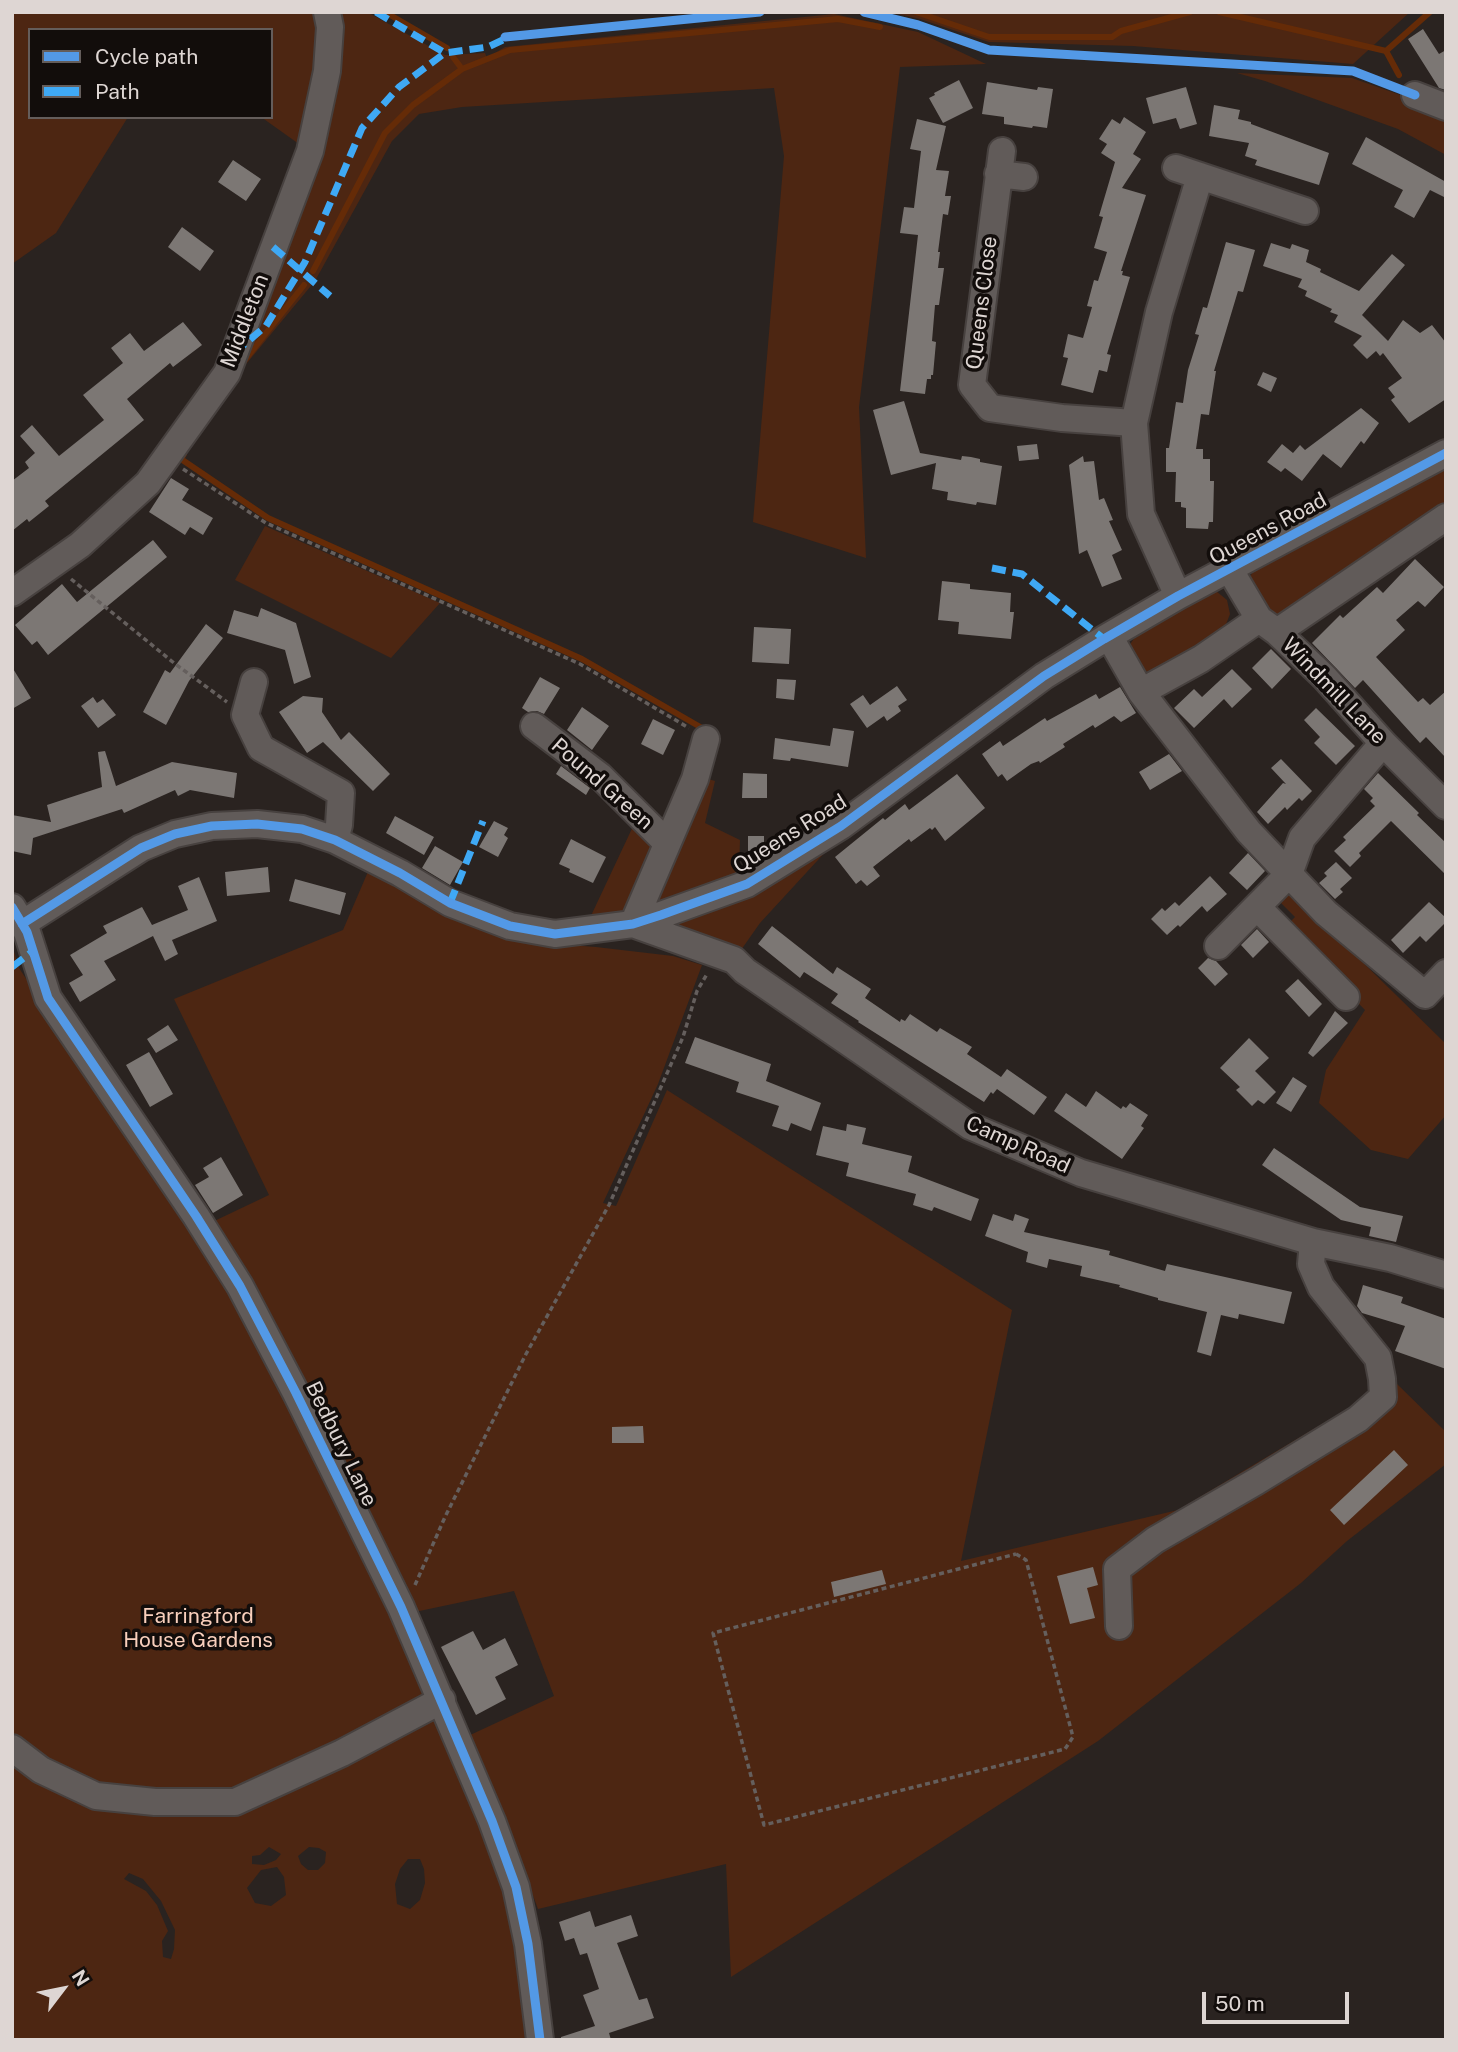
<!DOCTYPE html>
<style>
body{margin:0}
#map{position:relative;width:1458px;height:2052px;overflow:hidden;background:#2a2320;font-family:"Public Sans",sans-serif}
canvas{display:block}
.frame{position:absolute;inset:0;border:14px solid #ded6d3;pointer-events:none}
.legend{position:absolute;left:28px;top:28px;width:245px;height:91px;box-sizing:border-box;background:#120d0b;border:2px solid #645d5b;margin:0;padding:9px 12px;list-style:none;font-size:21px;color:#ded6d3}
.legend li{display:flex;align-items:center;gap:14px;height:35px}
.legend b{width:35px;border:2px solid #645d5b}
.north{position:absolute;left:28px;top:1954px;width:70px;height:70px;-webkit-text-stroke:5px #120d0b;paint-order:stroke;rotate:58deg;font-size:19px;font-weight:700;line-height:28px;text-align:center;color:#ded6d3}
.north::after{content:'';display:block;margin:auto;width:24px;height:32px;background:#ded6d3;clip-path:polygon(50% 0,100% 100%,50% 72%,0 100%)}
.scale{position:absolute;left:1202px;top:1992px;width:147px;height:32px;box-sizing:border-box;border:4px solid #ded6d3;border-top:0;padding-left:9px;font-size:21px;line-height:24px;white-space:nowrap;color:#ded6d3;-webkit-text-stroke:5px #120d0b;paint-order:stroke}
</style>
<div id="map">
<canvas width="1458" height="2052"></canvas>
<div class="frame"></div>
<ul class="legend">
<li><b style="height:9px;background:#5399e6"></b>Cycle path</li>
<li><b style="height:9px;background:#3fa9f5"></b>Path</li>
</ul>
<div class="north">N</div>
<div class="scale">50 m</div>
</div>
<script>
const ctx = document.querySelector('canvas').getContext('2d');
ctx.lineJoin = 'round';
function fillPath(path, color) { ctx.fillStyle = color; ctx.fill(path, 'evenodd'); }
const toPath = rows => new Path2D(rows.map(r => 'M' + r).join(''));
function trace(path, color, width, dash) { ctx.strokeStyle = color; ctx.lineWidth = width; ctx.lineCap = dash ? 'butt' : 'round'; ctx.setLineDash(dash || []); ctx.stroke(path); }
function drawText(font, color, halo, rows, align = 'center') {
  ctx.font = font + ' "Public Sans",sans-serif'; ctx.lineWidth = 7; ctx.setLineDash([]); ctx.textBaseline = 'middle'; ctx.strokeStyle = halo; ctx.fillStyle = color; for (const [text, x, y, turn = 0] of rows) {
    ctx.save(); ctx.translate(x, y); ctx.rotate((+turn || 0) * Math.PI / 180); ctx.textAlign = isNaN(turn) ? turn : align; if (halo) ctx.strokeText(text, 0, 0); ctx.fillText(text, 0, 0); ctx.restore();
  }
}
fillPath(toPath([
 [12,12,319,12,323,27,306,149,261,117,271,117,271,30,30,30,30,117,128,117,56,233,12,264],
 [333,12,367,12,445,55,485,53,487,58,505,47,834,14,918,32,986,64,900,67,859,407,866,558,753,522,784,156,774,88,462,107,419,114,392,141,315,281,247,363,233,373,316,153],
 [890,12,1410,12,1353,64,1133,46,989,42,920,19],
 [1237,73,1352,78,1446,111,1446,155,1398,129,1265,81],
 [1446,457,1446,508,1286,615,1262,613,1250,597,1251,575,1258,561],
 [265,526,440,603,391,658,235,580],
 [1216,591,1227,600,1230,614,1223,632,1149,673,1133,663,1129,646,1137,634,1197,596],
 [708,779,715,781,705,823,740,840,739,869,734,877,829,848,760,923,734,960,589,920,636,820,660,840],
 [370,867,529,942,596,947,673,956,702,965,658,1084,603,1203,616,1206,667,1090,1012,1310,961,1561,1178,1510,1394,1381,1446,1432,1446,1464,1347,1541,1301,1583,1098,1741,731,1977,726,1864,538,1909,505,1820,468,1736,554,1696,514,1591,410,1613,208,1224,269,1195,174,999,343,930],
 [1285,886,1446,1044,1446,1115,1408,1159,1371,1150,1319,1103,1326,1070,1365,1010,1284,928,1295,917,1275,897],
 [12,945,19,968,232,1289,441,1716,524,1944,529,2040,12,2040],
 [269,1847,281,1854,276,1860,264,1865,252,1864,252,1856,260,1855],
 [309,1847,319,1848,326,1852,325,1863,318,1870,308,1870,301,1864,298,1856],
 [408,1859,420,1859,424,1869,425,1883,420,1900,410,1909,397,1904,395,1884,400,1869],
 [277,1867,284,1877,286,1895,271,1906,255,1903,247,1888,261,1870],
 [129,1873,143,1879,161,1901,175,1930,174,1949,171,1959,163,1957,162,1941,168,1931,157,1905,146,1891,124,1879]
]), '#4d2612');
trace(toPath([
 [385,12,447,48],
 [916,12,989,37,1112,37,1121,31,1190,12],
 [1219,12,1386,51,1399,75],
 [1386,51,1430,12],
 [453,57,462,69,510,50,838,19,880,27],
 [313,271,385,133,413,105,462,69],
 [244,361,304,285],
 [184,454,181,459,268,518,582,659,702,728]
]), '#652b07', 6);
fillPath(toPath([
 [1423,29,1439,54,1446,50,1446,90,1439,88,1408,39],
 [959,80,973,108,943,123,929,98,935,95,934,93],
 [987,82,1037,90,1038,87,1053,89,1047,128,1033,126,1032,128,1004,124,1004,117,982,114],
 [1186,87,1197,124,1180,129,1176,118,1153,124,1146,98],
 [1214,105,1240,110,1238,119,1251,122,1251,124,1329,153,1319,185,1255,165,1257,160,1245,156,1249,143,1209,136],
 [1124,117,1146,132,1133,154,1141,159,1122,188,1146,195,1121,271,1123,271,1122,275,1130,277,1107,354,1111,355,1107,372,1099,370,1093,393,1061,385,1068,358,1063,357,1068,334,1083,338,1092,307,1087,306,1094,280,1098,281,1107,252,1094,248,1103,217,1099,216,1115,162,1101,153,1107,144,1099,139,1112,119,1120,124],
 [917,119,946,126,936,170,949,171,945,196,951,196,948,215,943,214,938,252,940,252,938,268,944,268,939,305,935,305,932,341,936,342,933,375,931,375,931,379,927,379,925,394,900,391,918,235,900,233,904,207,914,208,921,151,910,149],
 [1366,137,1446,182,1446,198,1430,190,1414,218,1394,207,1403,190,1352,164],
 [233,160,261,179,246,201,218,182],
 [182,227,214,251,200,271,168,247],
 [1226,242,1255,250,1243,292,1238,291,1214,371,1216,371,1209,415,1201,414,1196,449,1203,449,1203,459,1210,459,1210,481,1214,481,1213,522,1209,522,1208,529,1186,528,1186,508,1181,507,1181,502,1175,502,1176,472,1166,472,1166,448,1169,448,1176,402,1183,403,1188,370,1199,335,1195,334,1203,307,1207,308],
 [1271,243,1290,249,1292,244,1309,250,1306,262,1321,269,1320,272,1359,291,1392,254,1405,265,1362,315,1388,341,1403,320,1420,333,1432,325,1446,343,1446,399,1409,423,1391,400,1395,397,1388,388,1402,378,1383,353,1380,356,1376,351,1367,359,1353,345,1362,336,1334,322,1338,315,1330,312,1332,309,1305,296,1307,291,1298,287,1302,279,1263,266],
 [183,322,202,345,173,367,170,363,127,399,144,420,45,501,49,506,29,522,27,519,12,531,12,481,29,468,25,462,35,453,20,436,32,425,59,456,104,420,83,395,123,363,111,348,130,333,144,351],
 [1263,372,1277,378,1271,392,1257,385],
 [904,401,920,453,961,460,962,456,971,457,980,459,980,462,1002,466,996,505,977,502,976,505,947,500,948,492,932,489,936,463,891,475,873,410],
 [1361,408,1379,423,1364,444,1361,441,1341,468,1323,454,1302,481,1285,468,1281,472,1267,462,1282,444,1293,453,1300,445,1305,450],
 [1037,444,1039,459,1019,461,1017,446],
 [1083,456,1084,462,1094,461,1099,500,1104,498,1113,520,1109,521,1122,550,1112,555,1122,579,1102,587,1087,550,1079,554,1069,465],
 [171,478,189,489,182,500,213,518,203,535,190,527,185,535,149,512],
 [153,540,167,557,48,655,37,641,32,645,15,625,62,584,77,602],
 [1415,559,1444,587,1425,607,1418,601,1396,620,1405,630,1376,657,1418,702,1423,698,1430,705,1446,691,1446,758,1426,737,1420,743,1363,680,1355,688,1312,643,1340,615,1343,618,1377,587,1383,593],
 [942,581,970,584,970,589,1011,593,1010,612,1014,612,1011,639,958,634,959,622,938,620],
 [261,608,296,623,311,677,294,684,285,650,227,633,234,610,258,617],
 [206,624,223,638,189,681,166,725,143,712,165,670,170,673],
 [754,627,791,629,789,664,752,662],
 [1271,649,1291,669,1272,689,1252,668],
 [12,667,31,698,12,709],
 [1232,669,1252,689,1232,708,1224,699,1194,728,1174,708,1194,689,1202,697],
 [540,677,560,688,544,714,537,711,528,712,522,708],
 [777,679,796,680,794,700,776,698],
 [897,686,907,700,898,706,901,711,887,721,884,716,867,728,850,704,863,695,870,705],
 [1120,687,1136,713,1121,722,1114,716,1095,728,1093,725,1063,744,1065,747,1040,763,1039,761,1031,764,1007,781,1002,774,998,777,982,754,1000,741,1003,746,1045,718,1047,721,1096,694,1099,699],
 [303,696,323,698,322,712,341,740,349,732,390,774,373,791,323,742,307,753,279,712],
 [93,697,97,703,103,699,116,715,98,728,81,706],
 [582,707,609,726,592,750,567,730],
 [1316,708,1355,746,1336,765,1314,743,1320,737,1304,720],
 [653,719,675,730,663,755,641,744],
 [833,728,854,731,848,767,791,758,790,761,773,759,775,738,830,746],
 [105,751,116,786,172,762,237,773,234,798,190,790,178,796,175,790,124,813,122,809,33,838,31,855,12,851,12,815,51,822,47,805,102,787,98,752],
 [1169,754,1182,771,1150,790,1139,772],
 [1281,759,1312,791,1302,801,1299,798,1287,810,1285,807,1268,824,1257,812,1283,783,1286,784,1271,768],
 [561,766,590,788,586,795,556,774],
 [743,773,767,774,767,798,742,798],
 [1378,773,1419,813,1417,815,1446,843,1446,875,1391,821,1359,853,1361,856,1350,867,1334,851,1346,840,1343,837,1375,806,1370,801,1373,798,1364,789],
 [957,774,985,808,945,841,935,827,932,830,930,828,911,842,909,839,873,867,880,876,867,886,861,880,856,884,835,857,883,818,885,820,905,804,909,810],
 [395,816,434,837,424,855,386,833],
 [494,821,508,828,504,835,508,838,498,857,479,847],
 [748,836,764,836,764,855,757,859,748,859],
 [571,839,606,857,593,883,569,872,570,869,559,864],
 [435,846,463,862,450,885,422,868],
 [1248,853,1265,871,1247,890,1229,873],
 [1336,862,1352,878,1340,889,1343,892,1335,899,1319,883,1327,876,1324,873],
 [268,867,270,892,227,896,225,872],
 [1210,876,1227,894,1207,912,1202,906,1180,927,1178,925,1167,935,1151,919,1162,908,1165,911,1175,902,1179,906],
 [199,877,217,921,172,940,178,954,165,961,153,936,104,961,116,980,80,1002,69,983,83,975,70,955,107,933,103,926,142,907,152,925,188,910,178,886],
 [295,879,346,893,340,915,289,901],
 [1429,902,1446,918,1446,922,1426,942,1420,936,1403,953,1391,940],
 [772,926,833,974,837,967,871,989,865,998,900,1022,901,1019,905,1021,910,1014,937,1032,940,1028,972,1047,967,1054,1001,1077,1007,1069,1047,1097,1034,1115,997,1089,993,1094,991,1092,984,1102,858,1022,859,1021,831,1003,838,994,804,972,800,978,758,944],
 [1257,929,1269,942,1253,958,1241,945],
 [1208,958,1216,961,1228,974,1215,986,1198,968],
 [1298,979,1322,1004,1309,1017,1285,991],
 [1335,1011,1348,1023,1313,1057,1308,1053],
 [168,1025,178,1040,156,1053,147,1039],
 [695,1037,771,1064,766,1081,821,1103,811,1131,791,1123,788,1131,772,1126,779,1106,736,1092,739,1082,685,1063],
 [1249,1038,1269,1058,1255,1071,1276,1092,1264,1104,1258,1100,1252,1106,1236,1090,1240,1087,1220,1068],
 [149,1052,173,1094,150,1107,126,1065],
 [1293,1077,1307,1086,1291,1112,1276,1103],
 [1096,1091,1121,1109,1123,1106,1126,1108,1130,1103,1148,1115,1141,1126,1144,1128,1122,1159,1054,1111,1066,1093,1086,1107],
 [847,1124,866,1128,862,1144,912,1156,908,1172,979,1199,971,1221,934,1207,932,1211,913,1205,916,1194,846,1176,849,1163,816,1155,823,1126,846,1131],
 [1274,1148,1360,1207,1403,1216,1396,1242,1369,1236,1371,1227,1341,1220,1262,1165],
 [221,1157,243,1195,213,1213,195,1185,209,1177,203,1168],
 [993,1214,1013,1221,1015,1214,1029,1219,1024,1232,1110,1251,1109,1255,1165,1271,1167,1264,1292,1292,1284,1324,1239,1314,1238,1319,1221,1315,1211,1356,1197,1352,1207,1312,1158,1300,1158,1298,1119,1287,1120,1285,1080,1276,1082,1266,1049,1259,1047,1268,1026,1262,1028,1252,985,1236],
 [1363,1285,1403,1297,1401,1303,1446,1319,1446,1369,1395,1351,1405,1326,1362,1313,1357,1306],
 [643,1426,644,1443,612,1443,612,1427],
 [1394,1450,1408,1465,1344,1525,1330,1510],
 [1093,1567,1098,1585,1087,1588,1095,1618,1070,1624,1057,1576],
 [882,1570,886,1584,834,1597,831,1582],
 [473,1631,483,1650,505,1638,518,1665,495,1677,506,1699,476,1715,441,1647],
 [590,1911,595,1927,631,1915,638,1936,617,1943,639,2000,647,1998,654,2018,609,2033,611,2040,561,2040,561,2037,595,2026,583,1995,599,1989,587,1953,580,1955,574,1938,565,1941,559,1922]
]), '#7c7774');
const minor = toPath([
 [1415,95,1446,107],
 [1002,151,972,385,990,408,1062,418,1134,423],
 [1176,168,1305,211],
 [998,174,1024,177],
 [1230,570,1259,619,1277,632,1325,678,1383,743,1446,806],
 [12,593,80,545,148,483,227,373,310,151,327,71,330,27,327,12],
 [1178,596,1141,514,1134,423,1159,312,1200,176],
 [1277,632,1446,517],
 [1109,636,1141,692,1201,659,1259,619],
 [254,682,245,715,261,748,341,793,339,825,335,840],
 [1141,692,1249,832,1326,913,1425,995,1446,973],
 [534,726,600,776,667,843],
 [12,907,27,932,48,998,196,1216,240,1286,296,1393,401,1607,492,1821,516,1887,528,1944,540,2040],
 [1257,907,1346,997],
 [22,924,141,848,175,834,212,826,257,824,302,829,335,840,400,873,450,903,510,926,555,934,633,924,661,915,747,884,841,826,1044,676,1104,639,1178,596,1446,453],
 [633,924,734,960,745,971,970,1126,1081,1173,1313,1242,1390,1258,1446,1275],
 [633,924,695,779,706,739],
 [1218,946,1289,874,1302,838,1383,743],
 [1119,1626,1117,1569,1155,1540,1257,1481,1358,1419,1383,1397,1382,1379,1378,1358,1321,1287,1311,1264,1313,1242],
 [12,1748,41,1770,96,1796,155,1802,235,1802,342,1753,442,1700]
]);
trace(minor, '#47413f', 30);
trace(toPath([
 [183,469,266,523,580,664,689,728],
 [71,579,174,663,227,702],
 [1016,1554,1026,1560,1073,1737,1065,1749,764,1825,713,1633,1016,1554],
 [415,1585,445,1517,526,1354,609,1205,683,1037,697,991,707,974]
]), '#655f5d', 3.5, [5, 3.5]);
trace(minor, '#615b59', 26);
trace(toPath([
 [376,12,445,53,488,47,509,37],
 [273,247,330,296],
 [234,353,266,326,305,262,362,128,399,87,445,53],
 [992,568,1022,574,1104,639],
 [450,903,483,821],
 [12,967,33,951]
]), '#3fa9f5', 7, [14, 7]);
trace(toPath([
 [864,12,918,25,989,50,1353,71,1415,95],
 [505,37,760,12],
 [12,907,27,932,48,998,196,1216,240,1286,296,1393,401,1607,492,1821,516,1887,528,1944,540,2040],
 [22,924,141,848,175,834,212,826,257,824,302,829,335,840,400,873,450,903,510,926,555,934,633,924,661,915,747,884,841,826,1044,676,1104,639,1178,596,1446,453]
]), '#5399e6', 9);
drawText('21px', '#ded6d3', '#120d0b', [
 ["Queens Close",982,303,-83],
 ["Middleton",245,321,-69],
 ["Queens Road",1268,529,-28],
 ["Windmill Lane",1334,691,46],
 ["Pound Green",602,784,41],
 ["Queens Road",790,834,-32],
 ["Camp Road",1018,1145,24],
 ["Bedbury Lane",341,1444,64]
]);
drawText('21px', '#f8cfbc', '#120d0b', [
 ["Farringford",198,1617],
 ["House Gardens",198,1641]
]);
</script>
